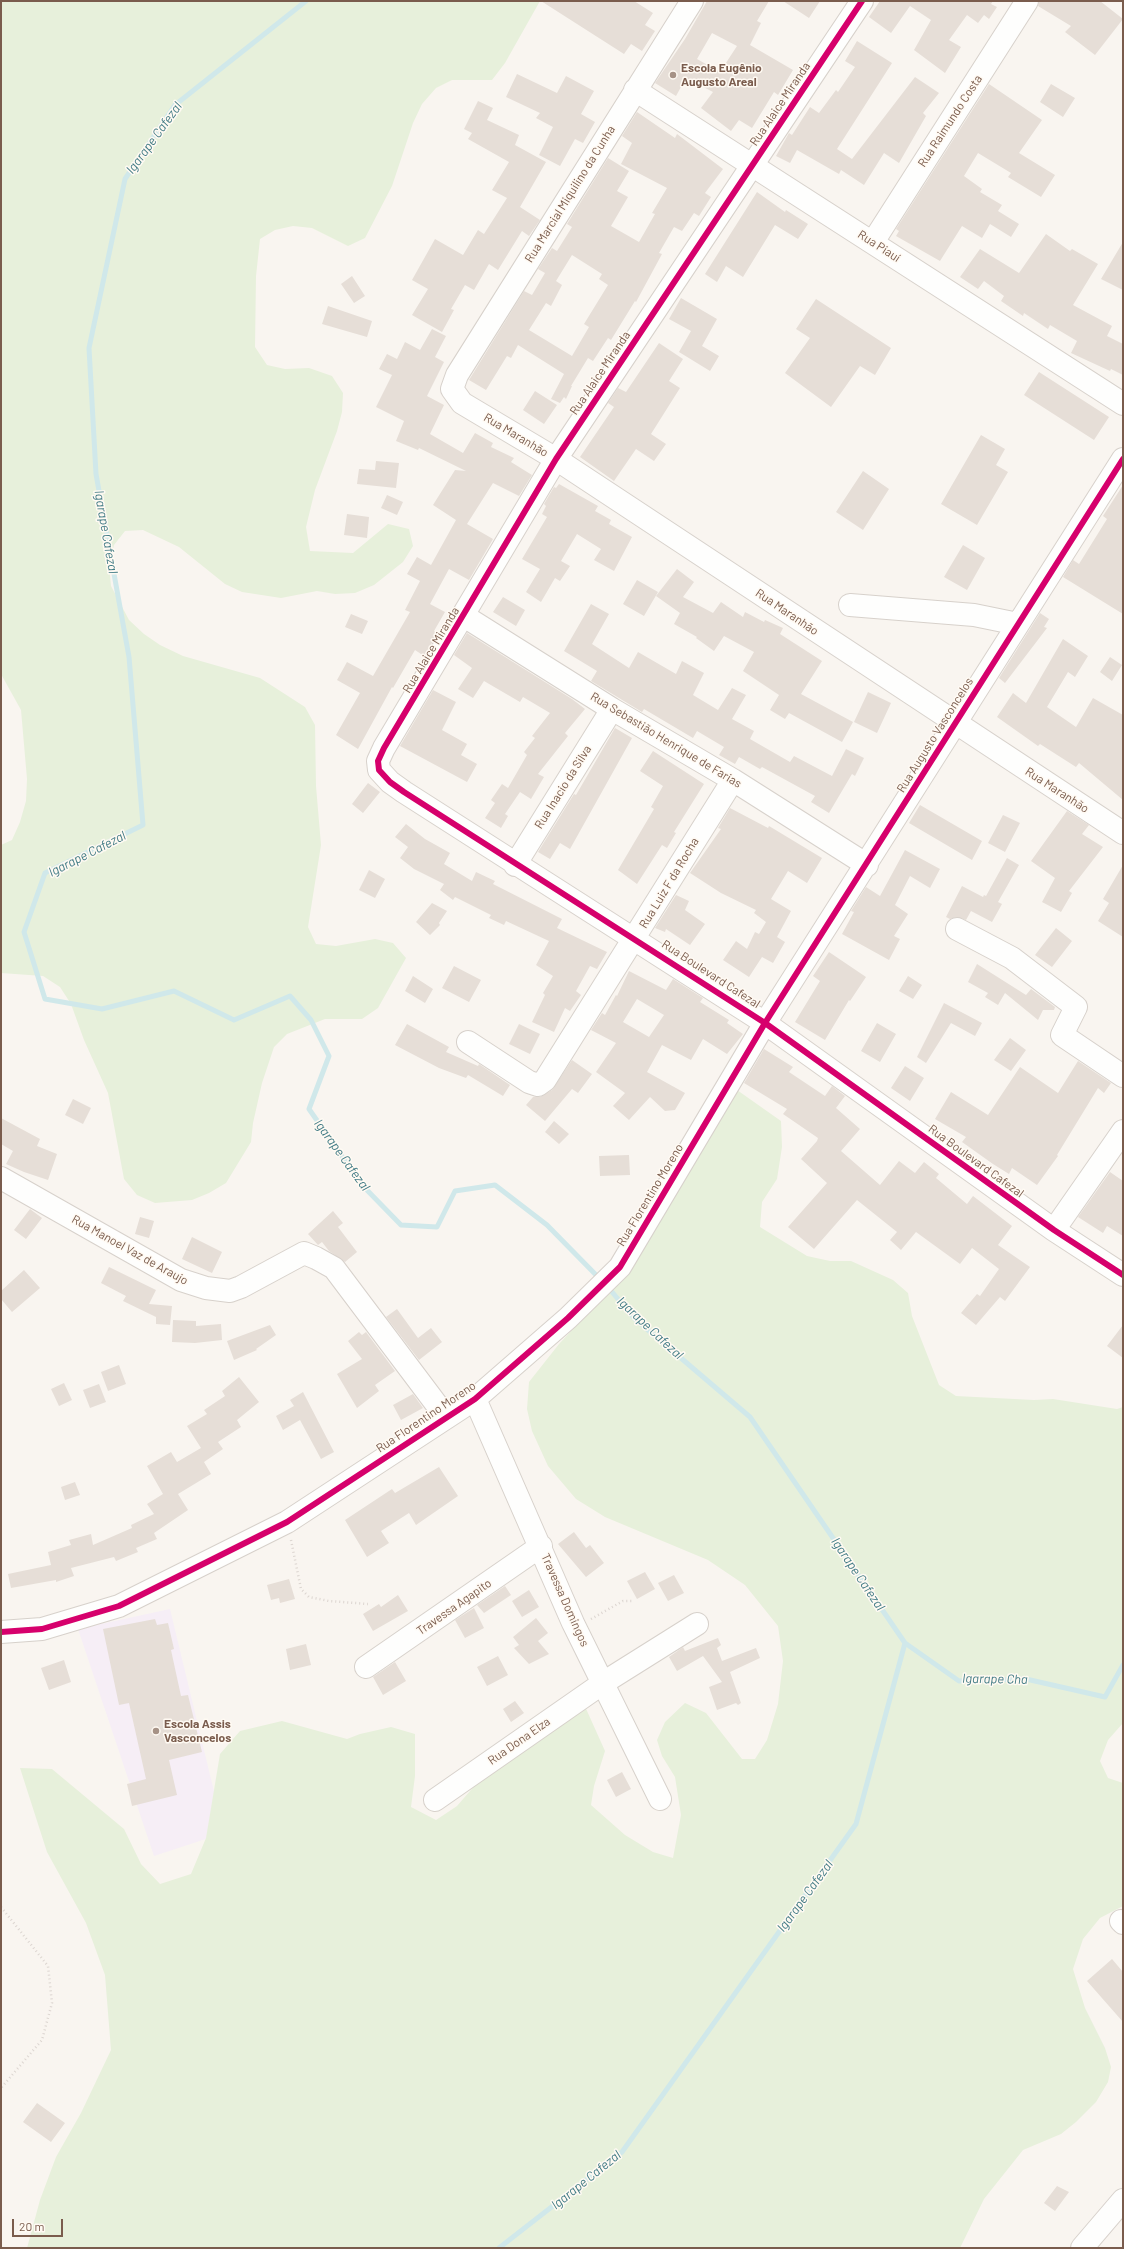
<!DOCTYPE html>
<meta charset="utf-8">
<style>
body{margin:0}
#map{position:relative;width:1124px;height:2249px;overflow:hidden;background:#f9f5f0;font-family:Barlow,sans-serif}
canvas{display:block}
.frame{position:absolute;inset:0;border:2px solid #7a5c4d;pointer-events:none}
.scale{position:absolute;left:12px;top:2219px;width:51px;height:18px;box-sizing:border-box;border:2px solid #7a5c4d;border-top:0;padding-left:5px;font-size:12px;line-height:14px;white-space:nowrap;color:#7a5c4d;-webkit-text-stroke:3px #fffaf3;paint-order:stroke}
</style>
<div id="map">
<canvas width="1124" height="2249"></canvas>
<div class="frame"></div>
<div class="scale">20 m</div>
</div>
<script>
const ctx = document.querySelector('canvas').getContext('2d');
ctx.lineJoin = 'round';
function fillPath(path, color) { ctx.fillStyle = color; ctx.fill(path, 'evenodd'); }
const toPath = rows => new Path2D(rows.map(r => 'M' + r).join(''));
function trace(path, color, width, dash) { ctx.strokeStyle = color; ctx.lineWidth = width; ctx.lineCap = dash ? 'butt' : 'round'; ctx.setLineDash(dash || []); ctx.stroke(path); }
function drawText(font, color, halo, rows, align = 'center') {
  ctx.font = font + ' Barlow,sans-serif'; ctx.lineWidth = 3; ctx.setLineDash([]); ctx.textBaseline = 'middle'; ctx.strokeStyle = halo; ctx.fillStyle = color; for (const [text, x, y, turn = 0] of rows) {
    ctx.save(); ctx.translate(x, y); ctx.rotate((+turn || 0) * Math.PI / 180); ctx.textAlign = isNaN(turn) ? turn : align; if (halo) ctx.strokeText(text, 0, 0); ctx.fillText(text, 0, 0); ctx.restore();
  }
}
fillPath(toPath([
 [170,1609,224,1833,154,1856,78,1629]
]), '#f6eef6');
fillPath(toPath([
 [1,1,540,1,505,63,492,80,452,80,436,88,422,104,413,123,392,186,365,238,348,246,312,228,293,226,275,230,260,239,256,276,255,347,267,365,285,369,309,368,332,376,343,393,342,412,337,431,315,490,306,527,310,551,353,553,388,524,409,529,413,546,403,562,374,585,355,593,335,594,317,591,281,598,242,592,225,584,179,547,143,530,125,531,114,545,109,565,111,586,129,620,144,634,160,645,183,656,260,678,305,707,315,725,316,786,321,845,308,927,316,944,336,946,375,939,393,943,406,958,378,1008,362,1019,325,1019,287,1034,274,1047,262,1083,253,1123,251,1142,226,1183,209,1193,192,1200,155,1203,137,1195,124,1179,108,1093,84,1040,71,1004,60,987,43,976,1,973,1,845,12,840,20,822,26,801,27,779,21,710,1,674],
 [737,1090,781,1121,782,1147,777,1179,762,1202,760,1227,807,1256,830,1261,851,1261,893,1280,908,1293,912,1316,939,1385,956,1396,1034,1400,1053,1399,1117,1409,1123,1407,1123,1723,1108,1740,1100,1761,1108,1778,1123,1783,1123,1906,1100,1918,1083,1939,1073,1969,1085,2008,1105,2048,1111,2067,1108,2082,1096,2102,1076,2122,1061,2134,1023,2150,984,2199,960,2248,27,2248,40,2200,56,2157,81,2113,111,2050,105,1975,86,1923,47,1852,20,1768,52,1769,124,1829,141,1864,160,1884,191,1874,206,1838,220,1754,240,1731,282,1721,347,1739,360,1734,391,1727,415,1734,415,1776,411,1807,436,1820,457,1806,490,1768,583,1702,605,1751,594,1786,591,1805,625,1835,653,1852,673,1858,681,1815,675,1777,662,1756,657,1740,665,1722,685,1703,706,1713,742,1759,755,1759,767,1740,778,1704,783,1661,778,1626,745,1585,708,1560,605,1517,576,1499,548,1466,532,1431,527,1409,529,1382,559,1344,616,1283]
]), '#e7f0db');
trace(toPath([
 [306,1,175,105,125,179,89,348,96,474,129,657,143,825,45,873,24,932,45,999,102,1009,174,991,234,1020,290,996,311,1020,329,1056,309,1109,362,1185,401,1225,437,1227,455,1191,495,1185,547,1225,600,1279],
 [905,1643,959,1681,1026,1679,1105,1697,1123,1665],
 [499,2248,622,2152,856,1824,905,1643,750,1417,634,1318,607,1286]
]), '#d0e8ea', 5);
fillPath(toPath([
 [541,1,634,1,653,13,645,25,655,31,642,51,631,44,624,54],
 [707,1,769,1,757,21,761,23,750,45,793,70,778,95,774,92,752,128,739,120,731,131,701,108,713,92,686,78,676,96,655,83,685,39],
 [712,33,737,46,720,72,697,59],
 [783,1,820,1,809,18],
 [880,1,993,1,991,4,997,7,989,19,984,15,978,23,967,15,949,40,961,47,945,73,914,50,931,20,910,6,891,33,869,17],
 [1039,1,1100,1,1123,19,1095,55,1065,32,1071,26,1038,6],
 [857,41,892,63,837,149,852,159,915,77,939,93,923,113,926,116,899,163,884,153,864,185,841,170,839,174,797,150,790,163,776,156,789,133,792,135,810,107,819,113,836,90,838,92,855,67,845,61],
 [517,74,557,93,566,76,594,91,581,114,595,122,583,143,575,139,560,166,539,155,553,127,536,118,540,113,506,97],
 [989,84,1042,120,1019,153,1055,175,1041,197,1008,177,1011,173,978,153,964,176,982,189,980,192,1002,205,998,211,1019,224,1011,237,990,224,982,238,962,226,940,261,896,236,899,231,896,229],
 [1051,84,1075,98,1063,117,1040,102],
 [478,101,493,108,487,120,519,135,515,145,546,162,520,207,540,220,529,236,522,231,498,270,489,264,474,290,465,285,451,309,454,310,442,332,412,315,428,289,412,280,435,239,463,255,478,230,484,234,507,198,492,190,509,162,468,139,472,133,464,129],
 [637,112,675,138,677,134,723,169,705,193,711,197,699,216,694,213,682,231,674,227,659,253,662,254,636,302,635,301,611,340,608,338,593,361,588,358,571,386,572,386,566,399,564,397,560,403,551,399,564,374,518,345,511,358,507,356,486,390,469,380,524,291,532,295,545,273,538,269,552,248,557,251,572,227,567,224,608,158,629,171,617,191,628,197,611,226,639,242,655,214,652,213,667,188,621,164,632,143,622,136],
 [572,255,602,274,599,279,608,285,584,324,589,327,572,356,529,330,546,303,551,306,562,285,556,281],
 [757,192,785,212,786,210,808,224,798,239,775,225,743,277,726,266,717,282,705,274],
 [1046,234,1070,251,1072,249,1098,264,1073,305,1112,326,1107,336,1123,344,1123,375,1111,369,1110,371,1071,353,1077,341,1050,325,1048,329,1024,313,1023,316,1001,301,1004,296,984,281,978,289,960,277,980,249,1019,273],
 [1123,242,1123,290,1101,279],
 [352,276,365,296,354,303,341,284],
 [681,298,717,319,702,346,719,356,710,371,679,352,691,331,669,319],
 [816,299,891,348,875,375,860,366,831,407,785,373,810,338,796,329],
 [328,306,372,321,367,337,322,324],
 [432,329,446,336,435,357,444,362,427,396,444,405,430,434,463,453,475,433,493,443,491,447,514,458,511,462,532,475,519,496,493,483,467,524,493,539,469,580,449,569,430,604,445,612,434,631,438,633,424,656,415,650,393,688,392,687,358,749,336,735,360,693,337,680,347,662,373,676,410,612,405,610,420,581,407,574,417,557,431,565,456,520,433,505,455,470,466,471,419,448,418,450,396,441,404,421,376,407,392,375,379,369,387,354,397,359,405,342,420,350],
 [659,343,683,359,669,381,680,388,651,434,666,444,654,461,636,449,614,481,580,457,614,407,608,403,618,388,626,392],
 [1039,372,1109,417,1094,440,1024,395],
 [535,391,557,405,544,424,523,410],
 [981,435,1005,449,996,465,1008,472,977,525,941,504],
 [376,461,399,463,396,488,357,484,359,469,375,470],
 [863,471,889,489,863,530,836,512],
 [559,484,598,506,595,511,611,520,609,524,632,537,614,571,594,560,601,549,577,534,561,561,570,566,560,581,555,578,541,602,526,592,540,569,522,559,547,517,542,514,546,506,544,504,554,487,556,488],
 [1123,485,1123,614,1063,577,1073,560,1079,564,1107,519,1103,516],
 [387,495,403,502,397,515,381,508],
 [347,514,369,517,367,538,344,535],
 [963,545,985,558,967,590,944,577],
 [677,569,694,582,683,597,713,613,721,602,743,617,745,612,764,622,765,620,783,628,780,634,822,661,801,694,853,722,842,742,789,713,785,719,770,710,779,695,743,671,754,652,724,636,714,651,696,638,697,637,674,624,680,613,656,596],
 [637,580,658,592,644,616,623,604],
 [503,597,525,610,516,626,493,612],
 [591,604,609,614,592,644,629,668,638,652,676,674,682,661,704,673,693,695,718,710,732,688,746,695,732,719,754,731,750,739,790,762,794,756,832,776,846,749,864,758,855,776,852,774,829,813,811,802,815,796,762,767,760,769,739,757,735,764,719,755,724,747,697,731,693,738,644,709,642,712,591,681,597,671,564,651],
 [1040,613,1049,619,1044,627,1047,628,1005,683,999,678],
 [351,614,368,621,362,634,345,627],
 [467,633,572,699,585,709,565,733,568,736,538,774,544,777,531,799,520,792,505,814,508,816,501,828,485,818,495,803,491,800,502,784,508,788,527,755,524,752,535,738,532,736,550,713,523,697,520,702,484,681,473,698,458,689,472,668,454,655],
 [1063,639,1088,656,1075,677,1068,672,1047,707,1076,727,1093,698,1123,715,1123,800,1079,763,1076,767,1040,744,1038,746,997,717,1013,693,1026,703],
 [1110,657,1122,665,1112,681,1100,672],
 [433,690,456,702,442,730,467,744,461,755,477,764,467,782,400,746],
 [868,692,891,703,877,733,854,722],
 [615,728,632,738,570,849,560,843,550,859,538,852,574,794,576,795],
 [653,751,704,784,674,832,676,833,667,848,662,845,637,884,618,870,654,809,651,807,663,786,640,771],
 [368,783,380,792,363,813,352,804],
 [920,805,982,841,972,860,909,823],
 [730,808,768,828,769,826,822,858,807,883,788,871,771,899,791,911,777,937,785,942,773,963,762,957,749,977,723,960,736,941,747,949,755,932,759,934,766,922,754,913,756,910,721,893,690,873,721,829,718,828],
 [1067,811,1089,825,1082,834,1103,847,1069,891,1072,893,1061,912,1042,902,1055,878,1031,861],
 [1003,815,1020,823,1005,852,988,843],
 [406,824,425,839,450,853,444,864,472,881,476,872,495,881,493,884,562,919,557,928,607,952,597,969,590,966,576,991,581,995,570,1011,565,1008,554,1032,532,1022,545,995,543,993,553,976,536,965,549,941,506,921,504,925,489,918,491,915,455,897,453,900,440,890,444,884,414,869,400,858,408,847,395,837],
 [905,850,940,869,930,888,910,876,895,905,908,914,894,936,900,939,889,960,842,934,854,912,851,911,866,887,880,896],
 [1007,858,1019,865,998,902,1002,904,992,922,971,911,966,920,957,917,950,919,946,917,962,886,983,897,984,895,986,896],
 [1123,865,1123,937,1098,921,1109,903,1103,899],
 [369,870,385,879,375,898,359,890],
 [676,895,689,901,685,910,705,924,690,945,666,929,665,932,655,928],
 [432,903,447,911,439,923,440,925,430,935,416,922],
 [1056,928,1072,941,1052,967,1035,955],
 [829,952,866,977,850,1001,849,1000,825,1040,795,1022,820,981,813,976],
 [977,964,1026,995,1031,989,1055,1007,1054,1010,1043,1010,1038,1020,1005,993,998,1005,985,997,988,993,968,982],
 [454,966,481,980,469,1002,442,988],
 [629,971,666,990,673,979,703,998,700,1002,729,1020,727,1023,743,1034,727,1054,703,1039,691,1060,662,1045,647,1072,685,1093,675,1110,665,1111,650,1097,629,1120,613,1106,625,1093,596,1072,616,1043,591,1030,602,1013,605,1015,616,995,617,996],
 [637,999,664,1015,649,1037,623,1022],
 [413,976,433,989,425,1003,405,991],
 [908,976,922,985,913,999,899,991],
 [944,1003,982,1023,975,1036,951,1023,926,1063,917,1057],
 [877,1023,896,1034,880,1062,861,1051],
 [407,1024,449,1047,446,1052,478,1066,479,1064,510,1085,503,1096,468,1075,466,1078,439,1068,395,1045],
 [519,1024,540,1034,530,1054,509,1044],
 [1010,1038,1026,1050,1011,1071,994,1060],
 [764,1049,793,1067,789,1072,825,1096,832,1086,845,1096,836,1108,860,1129,841,1151,880,1185,899,1161,915,1173,924,1162,939,1174,936,1178,967,1204,973,1196,1012,1226,998,1245,1030,1267,1005,1301,1000,1297,976,1325,961,1313,977,1294,980,1296,999,1269,972,1248,960,1264,916,1232,901,1250,890,1240,897,1232,857,1200,814,1249,788,1227,827,1183,801,1159,817,1141,818,1138,783,1114,787,1109,744,1083],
 [572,1060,592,1074,578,1093,572,1089,545,1121,526,1105,533,1097,540,1097,552,1090],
 [1078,1061,1111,1083,1104,1093,1098,1088,1057,1155,1058,1156,1037,1185,1012,1168,1009,1174,993,1164,962,1142,966,1137,935,1119,951,1092,988,1115,1020,1067,1058,1093],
 [905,1066,924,1078,910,1101,891,1088],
 [73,1099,91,1108,83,1124,65,1115],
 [1,1118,40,1139,37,1146,57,1154,48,1180,24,1172,6,1164,13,1151,1,1144],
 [554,1121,569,1134,559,1144,545,1132],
 [629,1155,630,1175,600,1176,599,1156],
 [1110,1172,1123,1181,1123,1236,1107,1226,1103,1233,1078,1217],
 [30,1209,42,1218,26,1239,14,1230],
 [333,1211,343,1223,338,1227,357,1252,345,1262,329,1251,322,1242,318,1245,308,1234],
 [140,1217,154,1221,149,1238,135,1234],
 [192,1237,222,1252,212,1273,182,1259],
 [109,1267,156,1290,149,1304,172,1306,170,1325,156,1324,156,1317,123,1301,126,1296,101,1283],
 [24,1270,40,1288,12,1312,1,1299,1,1291],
 [397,1309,418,1338,431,1328,442,1342,419,1360,386,1317],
 [173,1320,196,1321,196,1326,221,1324,222,1340,195,1343,172,1342],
 [270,1325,276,1335,256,1349,257,1350,234,1360,227,1341],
 [1123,1325,1123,1358,1107,1346],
 [359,1332,362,1335,366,1332,395,1371,375,1385,379,1391,357,1408,337,1374,362,1359,348,1341],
 [119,1365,126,1384,108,1391,101,1372],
 [239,1377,259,1402,237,1420,241,1427,218,1442,223,1449,204,1462,211,1474,178,1494,188,1510,154,1533,157,1539,136,1548,138,1552,116,1561,114,1557,71,1568,74,1576,56,1582,56,1580,11,1588,8,1574,51,1565,48,1552,71,1545,69,1540,91,1534,93,1545,132,1528,131,1525,154,1514,147,1504,163,1494,147,1466,171,1452,177,1462,201,1448,187,1426,207,1414,204,1410,225,1396,222,1391],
 [64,1383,72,1400,59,1406,51,1389],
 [99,1384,106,1402,90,1408,83,1390],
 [303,1392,334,1452,321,1459,300,1420,283,1430,276,1416,294,1406,290,1400],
 [413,1394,423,1408,401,1420,393,1405],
 [439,1467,458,1496,416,1525,409,1513,381,1531,389,1543,367,1557,345,1520,392,1489,395,1493],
 [75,1482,80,1495,65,1500,61,1487],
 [574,1532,586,1548,590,1545,604,1563,586,1577,558,1544],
 [645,1572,655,1589,637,1599,627,1581],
 [674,1575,684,1593,668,1601,658,1583],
 [289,1579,295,1599,280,1603,279,1598,271,1600,267,1585],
 [505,1586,511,1595,484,1613,477,1605],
 [529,1590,539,1607,522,1617,512,1601],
 [398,1595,408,1611,373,1631,363,1614,379,1604,381,1607],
 [474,1608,484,1628,465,1638,455,1620],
 [536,1618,548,1633,538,1641,549,1654,529,1664,514,1648,519,1645,513,1637],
 [155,1619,157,1625,168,1623,174,1649,171,1650,181,1696,188,1695,202,1752,169,1760,177,1795,132,1806,127,1784,146,1779,129,1703,119,1705,103,1629],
 [718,1638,721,1645,717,1648,722,1661,756,1648,760,1658,730,1672,741,1703,738,1705,736,1703,717,1710,709,1687,722,1682,703,1656,677,1671,669,1657,683,1647,685,1651],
 [306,1644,311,1665,290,1670,286,1649],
 [498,1656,508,1675,487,1686,477,1667],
 [64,1660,71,1682,49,1690,41,1668],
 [395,1662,406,1681,383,1695,373,1677],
 [515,1701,524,1713,511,1722,503,1709],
 [622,1772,631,1789,616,1797,607,1780],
 [1112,1959,1123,1972,1123,2022,1087,1981],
 [37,2103,65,2123,51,2142,23,2122],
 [1057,2186,1069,2192,1055,2211,1044,2203]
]), '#e6ded7');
const minor = toPath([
 [692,1,457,375,452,389,462,403,556,459,1123,833],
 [862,1,556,459,384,748,378,761,379,770,390,782,404,792,765,1023,1054,1230,1123,1275],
 [635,90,1123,404],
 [873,242,1027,1],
 [850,605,974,615,1018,624],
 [464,616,612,709,733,780,867,865],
 [515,865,612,709],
 [957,929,1012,958,1076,1007,1062,1035,1123,1076],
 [468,1042,529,1082,538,1085,545,1080,733,780],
 [1,1178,181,1280,206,1288,230,1291,241,1287,304,1253,316,1258,334,1268,446,1417],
 [1054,1230,1123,1131],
 [475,1399,573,1623,660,1799],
 [1,1632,42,1629,119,1606,287,1522,475,1399,568,1318,620,1267,765,1023,1123,459],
 [366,1667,541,1546],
 [435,1800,603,1683,697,1624],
 [1121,1921,1123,1923],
 [1082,2248,1123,2200]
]);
trace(minor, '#d7d1cb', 24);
trace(toPath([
 [291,1540,301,1589,309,1597,329,1601,368,1604],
 [591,1619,623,1601,633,1601],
 [1,1907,48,1966,52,2003,42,2040,1,2088]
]), '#dcd5d0', 2.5, [1, 3]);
trace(minor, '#fefefd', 22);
trace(toPath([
 [862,1,556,459,384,748,378,761,379,770,390,782,404,792,765,1023,1054,1230,1123,1275],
 [1,1632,42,1629,119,1606,287,1522,475,1399,568,1318,620,1267,765,1023,1123,459]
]), '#d6006c', 6);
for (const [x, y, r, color] of [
 [673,75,4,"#a69286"],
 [156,1731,4,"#a69286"]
]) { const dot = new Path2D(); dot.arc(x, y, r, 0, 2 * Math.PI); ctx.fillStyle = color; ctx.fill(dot); trace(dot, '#fffaf3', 1.5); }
drawText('bold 12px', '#7a5c4d', '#fffaf3', [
 ["Escola Eugênio",681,68],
 ["Augusto Areal",681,82],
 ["Escola Assis",164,1724],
 ["Vasconcelos",164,1738]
], 'left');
drawText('12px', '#7a5c4d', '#fffaf3', [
 ["Rua Alaice Miranda",780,104,-56],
 ["Rua Raimundo Costa",950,121,-57],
 ["Rua Marcial Miquilino da Cunha",570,194,-58],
 ["Rua Piauí",879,246,33],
 ["Rua Alaice Miranda",600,373,-56],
 ["Rua Maranhão",516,435,31],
 ["Rua Maranhão",787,612,34],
 ["Rua Alaice Miranda",431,650,-59],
 ["Rua Augusto Vasconcelos",935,735,-58],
 ["Rua Sebastião Henrique de Farias",666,740,31],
 ["Rua Inacio da Silva",563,787,-58],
 ["Rua Maranhão",1057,790,33],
 ["Rua Luiz F da Rocha",669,883,-59],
 ["Rua Boulevard Cafezal",711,974,33],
 ["Rua Boulevard Cafezal",976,1161,36],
 ["Rua Florentino Moreno",650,1195,-59],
 ["Rua Manoel Vaz de Araujo",130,1250,29],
 ["Rua Florentino Moreno",426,1417,-34],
 ["Travessa Domingos",565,1600,66],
 ["Travessa Agapito",454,1607,-35],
 ["Rua Dona Elza",519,1741,-35]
]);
drawText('italic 13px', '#437c86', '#fffaf3', [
 ["Igarape Cafezal",154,138,-54],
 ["Igarape Cafezal",106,532,80],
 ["Igarape Cafezal",87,854,-27],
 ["Igarape Cafezal",342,1155,54],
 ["Igarape Cafezal",650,1328,43],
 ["Igarape Cafezal",858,1574,56],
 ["Igarape Cha",995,1679,1],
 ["Igarape Cafezal",805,1896,-54],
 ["Igarape Cafezal",586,2180,-39]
]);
</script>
